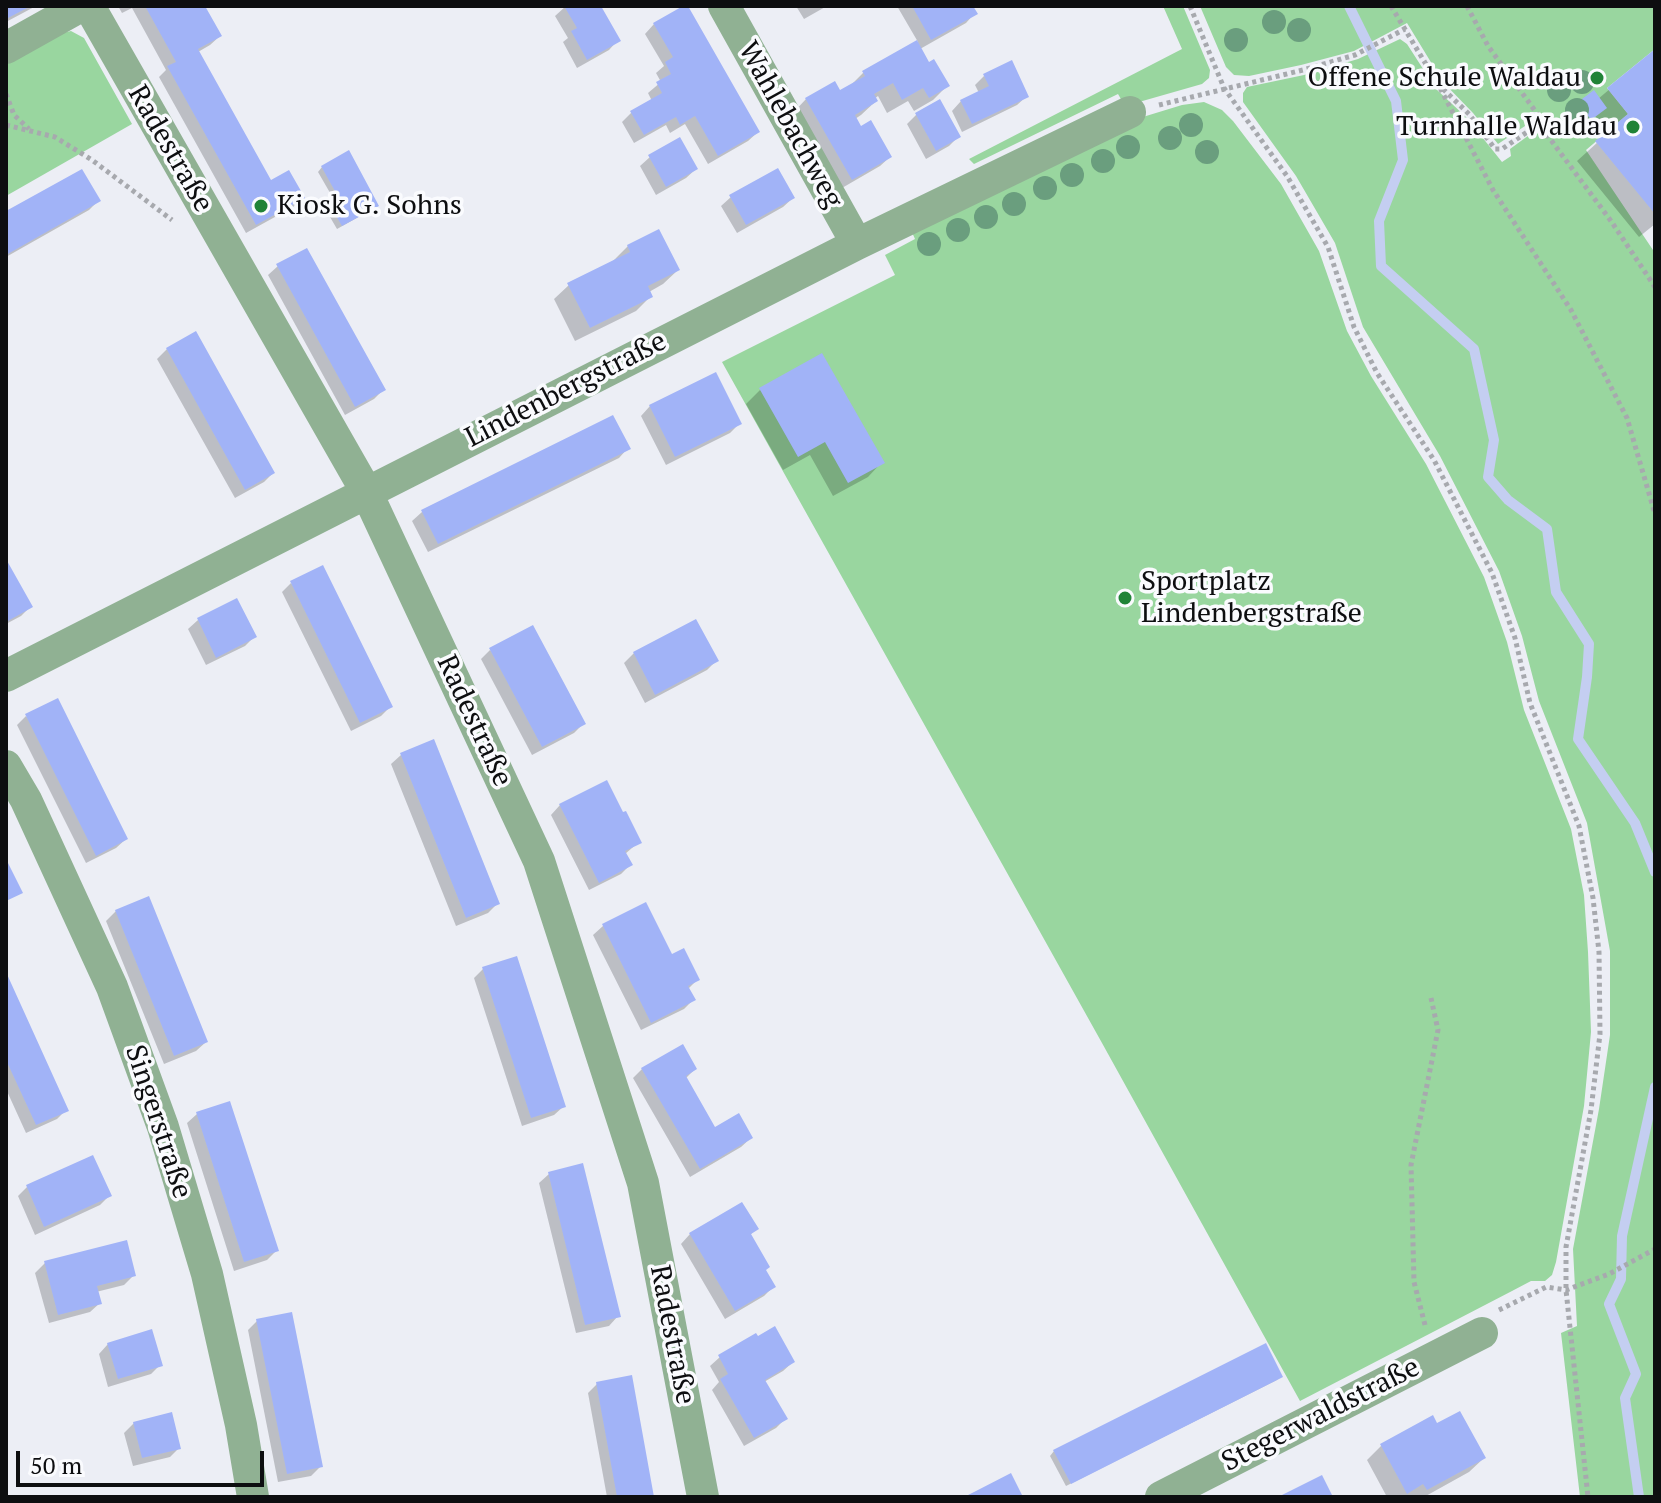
<!DOCTYPE html>
<meta charset="utf-8">
<style>
body{margin:0}
#map{position:relative;width:1661px;height:1503px;overflow:hidden;background:#eceef5;font-family:"PT Serif",serif}
canvas{display:block}
.frame{position:absolute;inset:0;border:8px solid #0d0e10;pointer-events:none}
.scale{position:absolute;left:16px;top:1451px;width:248px;height:36px;box-sizing:border-box;border:4px solid #0d0e10;border-top:0;padding-left:10px;font-size:24px;line-height:28px;white-space:nowrap;color:#0d0e10;-webkit-text-stroke:6px #fafbfe;paint-order:stroke}
</style>
<div id="map">
<canvas width="1661" height="1503"></canvas>
<div class="frame"></div>
<div class="scale">50 m</div>
</div>
<script>
const ctx = document.querySelector('canvas').getContext('2d');
ctx.lineJoin = 'round';
function fillPath(path, color) { ctx.fillStyle = color; ctx.fill(path, 'evenodd'); }
const toPath = rows => new Path2D(rows.map(r => 'M' + r).join(''));
function trace(path, color, width, dash) { ctx.strokeStyle = color; ctx.lineWidth = width; ctx.lineCap = dash ? 'butt' : 'round'; ctx.setLineDash(dash || []); ctx.stroke(path); }
function drawText(font, color, halo, rows, align = 'center') {
  ctx.font = font + ' "PT Serif",serif'; ctx.lineWidth = 7; ctx.setLineDash([]); ctx.textBaseline = 'middle'; ctx.strokeStyle = halo; ctx.fillStyle = color; for (const [text, x, y, turn = 0] of rows) {
    ctx.save(); ctx.translate(x, y); ctx.rotate((+turn || 0) * Math.PI / 180); ctx.textAlign = isNaN(turn) ? turn : align; if (halo) ctx.strokeText(text, 0, 0); ctx.fillText(text, 0, 0); ctx.restore();
  }
}
fillPath(toPath([
 [1163,6,1183,6,1210,70,1209,78,1202,84,1125,106,1118,94,974,164,969,159,1182,49],
 [1200,6,1655,6,1655,49,1607,88,1628,114,1586,150,1655,253,1655,1497,1580,1497,1561,1333,1577,1326,1573,1249,1599,1109,1610,1035,1610,951,1587,823,1539,701,1522,636,1499,571,1440,456,1363,327,1335,243,1296,176,1243,102,1243,93,1247,87,1304,75,1358,59,1400,39,1407,44,1436,89,1466,117,1502,162,1511,156,1510,149,1547,122,1540,112,1530,112,1525,126,1498,144,1473,113,1443,82,1407,23,1354,51,1301,65,1249,76,1234,75,1226,67],
 [71,31,84,38,132,124,6,196,6,63,54,35],
 [1204,102,1222,110,1233,121,1281,184,1319,251,1347,331,1371,376,1426,464,1484,577,1507,642,1524,710,1571,829,1584,895,1588,952,1591,1032,1584,1106,1556,1262,1552,1275,1545,1281,1531,1281,1512,1291,1300,1401,1102,1043,722,362,895,275,885,255,915,239,911,230,1133,120,1182,105]
]), '#99d69f');
fillPath(toPath([
 [6,6,36,6,6,22],
 [118,6,203,6,220,36,210,45,198,52,270,183,303,198,293,207,246,233,159,77,166,70,132,8,122,13],
 [566,6,598,6,618,40,609,50,577,68,563,42,568,38,555,16],
 [796,6,827,6,804,19],
 [897,6,971,6,975,13,966,23,920,49,928,64,947,86,933,100,914,111,908,101,887,113,878,96,874,99,876,101,861,115,855,119,860,128,890,157,880,166,842,188,792,114,806,99,840,93,849,87,863,73,918,42],
 [654,24,758,132,748,141,708,164,685,124,670,133,666,125,634,143,622,122,632,112,652,101,648,93,661,82,656,73,664,66,645,34],
 [1655,51,1655,224,1639,237,1577,161,1609,132,1595,116,1586,122,1575,108,1579,104,1598,99],
 [984,76,1027,96,1017,105,962,132,952,111,961,101,979,93,975,85],
 [939,102,959,136,949,146,926,159,907,124,916,115],
 [650,157,696,169,686,178,656,195,640,166],
 [322,167,377,205,373,209,337,229,323,205,333,198,318,172],
 [731,197,793,198,783,207,737,233,721,206],
 [98,201,89,210,6,257,6,214],
 [628,246,678,270,663,284,649,292,651,296,636,311,575,341,554,299,569,285,613,261],
 [278,266,384,389,374,399,345,415,268,275],
 [167,349,273,473,264,482,235,498,157,359],
 [760,390,882,462,868,477,833,496,810,455,783,470,746,404],
 [650,406,740,423,730,433,666,465,641,416],
 [628,448,619,458,428,552,412,521,422,512],
 [6,564,30,607,21,616,6,624],
 [291,583,391,706,381,716,351,731,282,592],
 [236,600,254,637,245,646,206,665,188,629,198,620],
 [490,650,583,724,574,733,532,755,481,659],
 [634,653,716,661,707,670,645,703,624,663],
 [26,716,126,839,116,848,86,863,17,725],
 [433,742,497,904,488,913,456,926,391,764,401,755],
 [560,805,639,842,625,854,630,865,621,874,589,890,551,815],
 [645,905,671,956,698,979,688,989,693,1000,684,1009,641,1030,593,935,603,926],
 [116,911,206,1042,196,1051,164,1064,106,921],
 [483,969,564,1106,554,1115,522,1126,474,978],
 [6,977,66,1110,57,1119,26,1133,6,1089],
 [642,1069,695,1069,685,1079,714,1130,751,1138,741,1147,690,1177,633,1078],
 [197,1114,276,1251,267,1260,234,1271,187,1123],
 [549,1174,618,1316,609,1326,576,1333,539,1183],
 [27,1187,109,1196,100,1205,35,1235,18,1196],
 [756,1229,749,1236,764,1270,773,1287,764,1296,725,1319,681,1244,690,1234],
 [45,1263,134,1275,124,1285,96,1292,100,1303,90,1312,49,1323,35,1273],
 [257,1321,320,1467,311,1476,278,1482,248,1330],
 [108,1344,160,1365,151,1374,108,1387,99,1354],
 [720,1357,793,1362,783,1371,764,1382,785,1419,776,1428,744,1446,712,1390,719,1382,710,1366],
 [1281,1376,1277,1380,1066,1486,1050,1456,1054,1451],
 [597,1384,652,1497,607,1497,588,1393],
 [134,1423,179,1448,170,1457,133,1466,124,1433],
 [1437,1425,1484,1458,1469,1472,1424,1497,1387,1497,1367,1460,1381,1446]
]), '#0003');
trace(toPath([
 [1349,6,1396,101,1403,160,1379,221,1381,266,1474,349,1494,440,1488,477,1508,500,1547,529,1556,592,1589,644,1587,677,1578,739,1635,823,1655,872],
 [1639,1497,1625,1398,1636,1374,1609,1304,1621,1279,1622,1236,1655,1087]
]), '#c4cef1', 10);
fillPath(toPath([
 [6,6,31,6,6,19],
 [145,6,205,6,222,36,198,49,271,180,289,170,305,198,256,225,167,66,176,62],
 [564,6,601,6,621,41,587,60,571,31,577,28],
 [683,6,688,6,760,132,718,156,695,116,680,125,676,117,644,135,630,111,662,93,656,82,671,74,665,62,673,57,653,23],
 [912,6,973,6,978,14,931,40],
 [917,40,929,62,934,59,950,86,929,98,923,88,902,100,893,83,874,94,878,101,855,115,861,126,871,120,892,157,852,180,805,98,835,81,840,90,865,76,862,71],
 [1655,49,1655,214,1595,141,1628,114,1607,88],
 [1012,60,1029,97,972,124,960,100,989,86,983,74],
 [1594,90,1607,108,1591,120,1578,102],
 [940,99,961,137,936,151,915,113],
 [680,137,698,169,666,187,648,155],
 [349,150,379,206,342,226,326,199,336,193,321,166],
 [778,168,795,198,746,225,729,195],
 [82,169,101,201,6,255,6,211],
 [659,229,680,270,648,286,653,297,590,328,567,283,630,252,627,245],
 [307,248,386,390,355,407,276,264],
 [196,331,275,473,245,490,166,348],
 [822,353,885,463,848,483,825,442,798,457,759,388],
 [716,372,742,424,675,457,649,405],
 [613,415,631,449,438,544,421,510],
 [6,559,33,607,6,622],
 [323,565,393,707,360,723,290,581],
 [237,598,257,637,216,658,197,618],
 [696,619,719,661,655,695,633,652],
 [533,625,586,724,542,747,489,648],
 [58,698,128,839,96,856,25,714],
 [434,739,500,904,466,918,400,753],
 [607,780,623,812,626,811,642,843,625,851,633,865,599,883,559,804],
 [6,859,23,893,6,901],
 [149,896,208,1042,174,1056,115,910],
 [646,902,672,954,684,948,700,980,688,986,696,1000,651,1023,602,924],
 [517,956,566,1107,531,1118,482,967],
 [6,972,69,1111,36,1125,6,1060],
 [683,1044,697,1069,686,1076,715,1127,739,1113,753,1138,700,1169,641,1068],
 [230,1101,279,1251,244,1262,196,1112],
 [93,1155,112,1196,44,1227,26,1185],
 [583,1163,621,1317,585,1325,548,1172],
 [742,1202,759,1229,751,1234,770,1267,766,1270,776,1287,735,1311,689,1233],
 [127,1240,136,1276,97,1286,102,1304,58,1315,44,1261],
 [292,1312,323,1467,287,1474,256,1319],
 [775,1326,795,1362,765,1380,788,1419,754,1438,720,1379,728,1374,718,1355,756,1333,758,1336],
 [152,1329,163,1366,118,1379,107,1343],
 [1266,1343,1283,1377,1071,1484,1053,1450],
 [632,1375,639,1414,654,1497,617,1497,596,1382],
 [1460,1411,1486,1458,1427,1490,1423,1484,1407,1494,1380,1444,1433,1415,1437,1423],
 [172,1412,181,1449,142,1458,133,1422],
 [1011,1473,1023,1497,964,1497,976,1491],
 [1322,1475,1333,1497,1278,1497]
]), '#a1b3f7');
trace(toPath([
 [1190,6,1224,88,1287,176,1328,247,1354,327,1377,373,1434,460,1492,573,1515,638,1530,703,1579,826,1593,898,1599,952,1600,1034,1591,1110,1566,1247,1566,1290,1588,1497],
 [1391,6,1439,86,1493,190,1571,310,1627,418,1655,514],
 [1467,6,1488,46,1541,119,1539,124],
 [1443,89,1469,114,1495,149,1502,149,1539,124,1611,221,1655,287],
 [6,94,14,115,29,129],
 [1159,105,1303,70,1355,55,1405,29],
 [6,125,55,137,92,160,172,220],
 [1499,1310,1546,1287,1566,1290,1609,1274,1655,1249],
 [1425,1325,1414,1282,1411,1165,1438,1030,1431,998]
]), '#a7a9ae', 5, [4, 4]);
trace(toPath([
 [89,6,366,491,539,861,643,1183,703,1497],
 [724,6,857,244],
 [6,48,81,6],
 [6,676,857,244,1130,112],
 [6,766,26,800,112,987,163,1127,207,1274,241,1425,253,1497],
 [1161,1497,1482,1333]
]), '#90b193', 32);
ctx.fillStyle = '#6a9e7e';
for (const [x, y] of [
 [1274,22],
 [1299,30],
 [1236,40],
 [1582,82],
 [1559,90],
 [1577,110],
 [1191,125],
 [1170,138],
 [1128,147],
 [1207,152],
 [1103,161],
 [1072,175],
 [1045,188],
 [1014,204],
 [986,217],
 [958,230],
 [929,244]
]) { ctx.beginPath(); ctx.arc(x, y, 12, 0, 2 * Math.PI); ctx.fill(); }
for (const [x, y, r, color] of [
 [1597,78,8,"#208337"],
 [1633,127,8,"#208337"],
 [261,206,8,"#208337"],
 [1125,598,8,"#208337"]
]) { const dot = new Path2D(); dot.arc(x, y, r, 0, 2 * Math.PI); ctx.fillStyle = color; ctx.fill(dot); trace(dot, '#fafbfe', 3); }
drawText('28px', '#0d0e10', '#fafbfe', [
 ["Offene Schule Waldau",1581,78],
 ["Turnhalle Waldau",1617,127],
 ["Kiosk G. Sohns",277,206,"left"],
 ["Sportplatz",1141,582,"left"],
 ["Lindenbergstraße",1141,614,"left"]
], 'right');
drawText('28px', '#0d0e10', '#fafbfe', [
 ["Wahlebachweg",790,125,61],
 ["Radestraße",170,149,60],
 ["Lindenbergstraße",566,390,-27],
 ["Radestraße",474,721,65],
 ["Singerstraße",158,1122,72],
 ["Radestraße",672,1335,79],
 ["Stegerwaldstraße",1321,1415,-27]
]);
</script>
